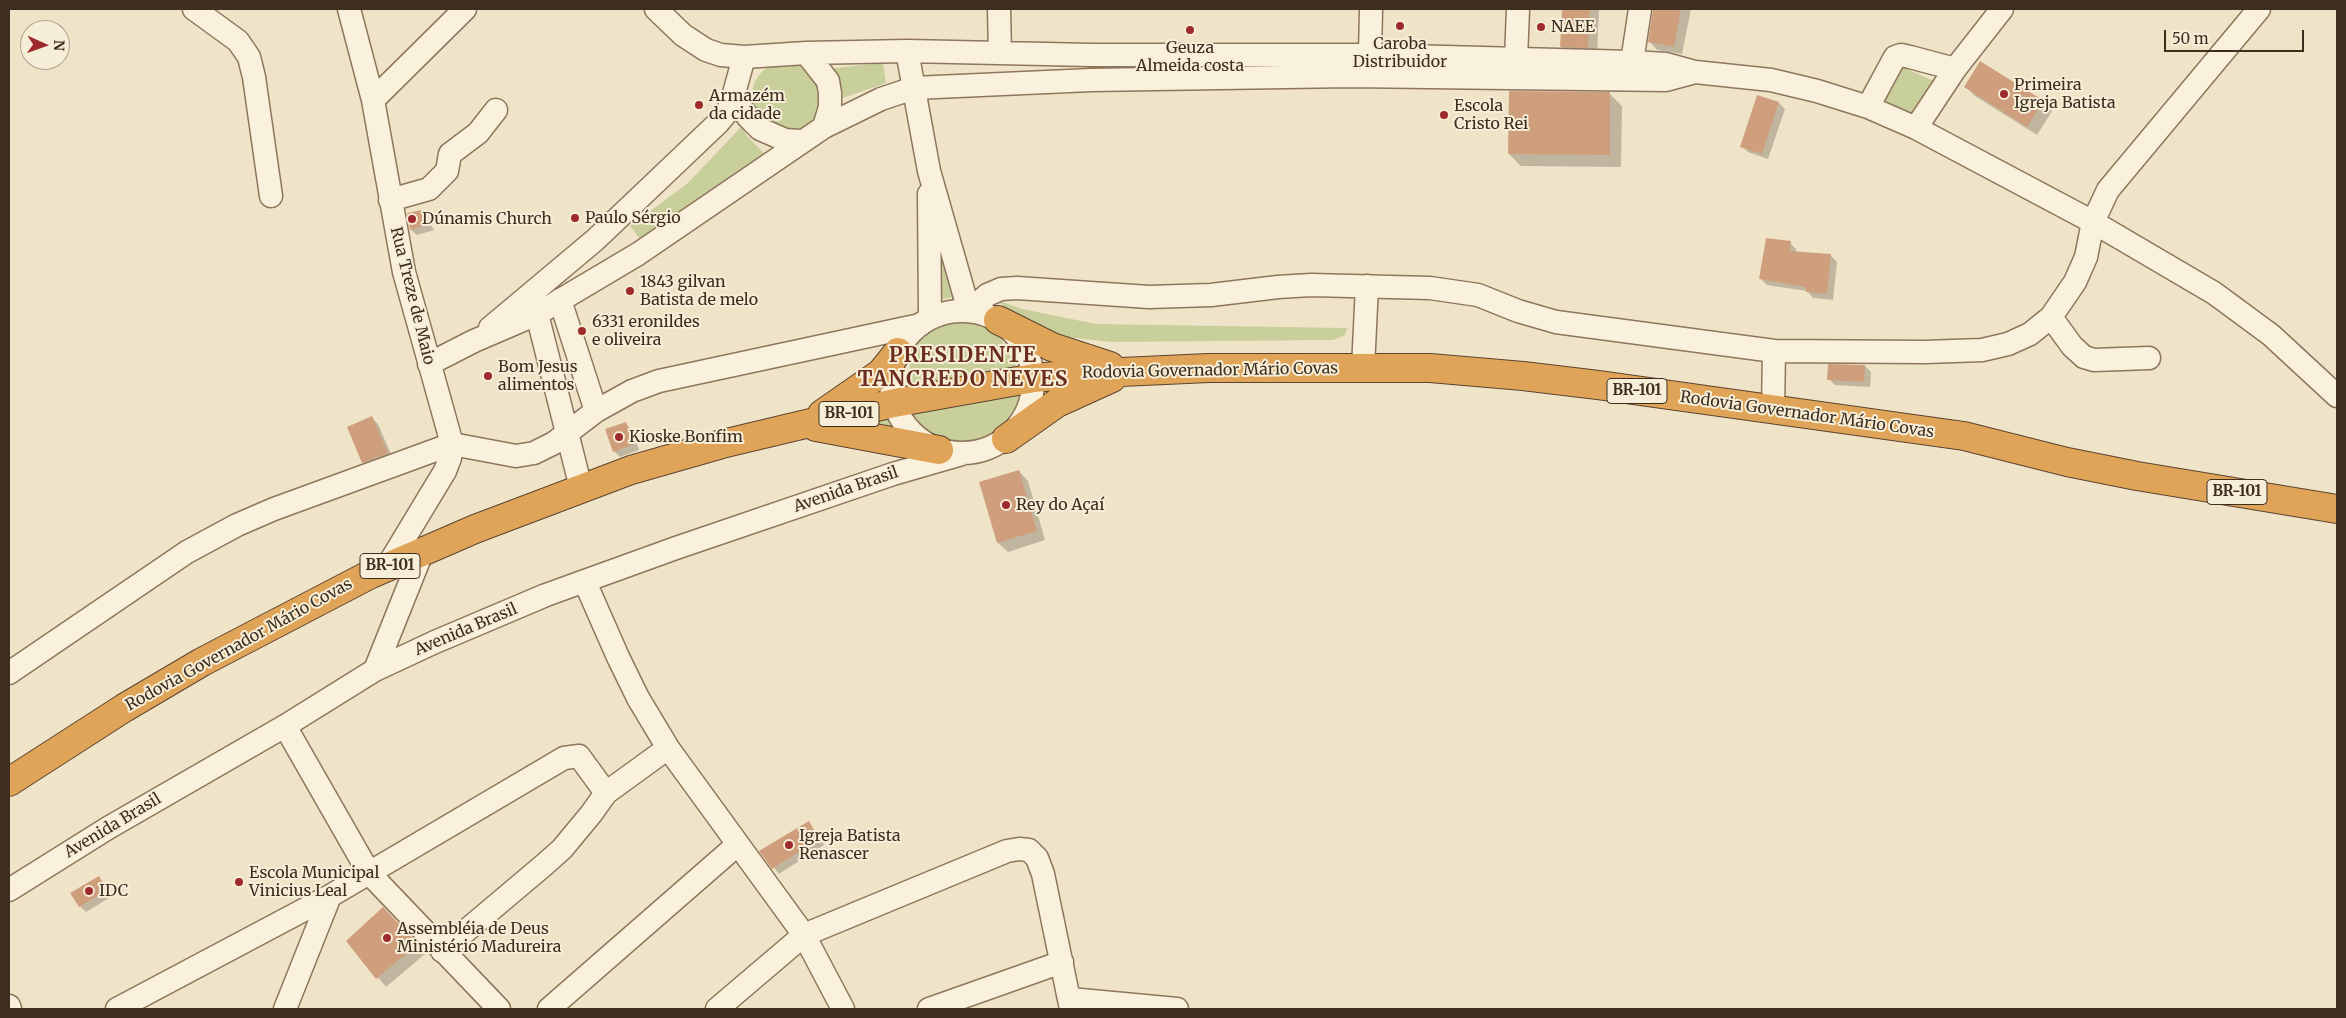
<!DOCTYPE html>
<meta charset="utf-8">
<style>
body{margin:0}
#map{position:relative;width:2346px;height:1018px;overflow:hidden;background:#f0e4c8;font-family:Merriweather,serif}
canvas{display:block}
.frame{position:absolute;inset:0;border:10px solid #3d2e20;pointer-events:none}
.north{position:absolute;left:20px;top:20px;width:50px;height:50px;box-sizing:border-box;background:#f7eed8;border:1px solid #ada18e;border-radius:50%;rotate:92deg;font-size:14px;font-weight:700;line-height:20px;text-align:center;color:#3d2e20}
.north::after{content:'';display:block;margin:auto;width:18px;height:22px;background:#9e2a2b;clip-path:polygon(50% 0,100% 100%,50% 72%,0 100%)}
.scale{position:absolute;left:2164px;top:30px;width:140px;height:22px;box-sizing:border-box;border:2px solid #3d2e20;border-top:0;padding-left:6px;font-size:15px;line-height:18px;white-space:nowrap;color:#3d2e20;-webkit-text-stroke:4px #f7eed8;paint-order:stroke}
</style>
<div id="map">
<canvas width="2346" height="1018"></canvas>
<div class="frame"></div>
<div class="north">N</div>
<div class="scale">50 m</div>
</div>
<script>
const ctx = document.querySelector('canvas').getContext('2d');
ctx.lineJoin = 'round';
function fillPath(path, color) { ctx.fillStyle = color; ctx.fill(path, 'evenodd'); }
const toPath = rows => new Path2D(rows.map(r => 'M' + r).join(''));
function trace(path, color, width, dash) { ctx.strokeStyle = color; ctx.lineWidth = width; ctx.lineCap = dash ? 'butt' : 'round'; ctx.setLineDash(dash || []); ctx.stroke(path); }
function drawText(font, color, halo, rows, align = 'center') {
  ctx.font = font + ' Merriweather,serif'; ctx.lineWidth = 4; ctx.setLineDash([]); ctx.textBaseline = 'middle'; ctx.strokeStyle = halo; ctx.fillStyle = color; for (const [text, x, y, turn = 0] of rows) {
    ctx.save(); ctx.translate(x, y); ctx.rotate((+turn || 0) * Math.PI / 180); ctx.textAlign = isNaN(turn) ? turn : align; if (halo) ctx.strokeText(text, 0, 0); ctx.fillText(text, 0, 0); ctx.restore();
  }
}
fillPath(toPath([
 '752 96a35 35 0 1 1 70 0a35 35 0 1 1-70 0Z',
 [883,63,886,83,837,100,826,69],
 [1895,64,1934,81,1919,116,1880,99],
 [742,126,747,136,765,154,640,239,630,226,688,183],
 [935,210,955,291,953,297,944,299,937,299],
 [997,300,1022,309,1096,324,1347,328,1345,335,1333,340,1112,342,1064,337,1015,319],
 [960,317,978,321,998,333,1017,368,906,387,912,356,924,331,939,321],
 [1020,389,1020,405,1013,419,999,436,978,446,956,448,936,443,920,430,910,410],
 [888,414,895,423,898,431,861,422]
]), '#c9cf9b');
fillPath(toPath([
 [1563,9,1599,9,1597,56,1570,56,1561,46],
 [1654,9,1691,9,1682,54,1657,50,1650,42],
 [1966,87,2043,102,2052,111,2037,135,1975,96],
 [1610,94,1622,106,1621,167,1521,166,1509,154],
 [1758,96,1779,103,1785,109,1768,159,1748,152,1742,146],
 [421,211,434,230,417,235,411,230],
 [1790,243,1796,249,1796,252,1831,256,1837,262,1833,300,1813,298,1807,291,1767,285,1761,279],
 [1865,366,1871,372,1870,387,1835,385,1829,379],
 [372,418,378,424,393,459,369,468,363,462],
 [625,423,631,429,639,450,620,457,614,451],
 [1019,471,1028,481,1045,540,1008,552,998,543,981,483],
 [809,822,824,845,779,874,761,851],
 [99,877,112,896,86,912,80,906],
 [383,909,426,953,386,987,348,941]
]), '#0003');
fillPath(toPath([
 [1562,9,1590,9,1588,48,1560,47],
 [1653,9,1681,9,1674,47,1648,42],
 [1980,61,2044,101,2027,127,1964,87],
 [1509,91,1610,92,1610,155,1508,154],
 [1757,95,1779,102,1762,154,1740,147],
 [421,210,429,224,410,230,407,213],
 [1766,238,1791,241,1790,251,1831,254,1827,294,1806,292,1806,287,1759,279],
 [1828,364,1865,365,1864,382,1827,380],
 [372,416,388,453,362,463,347,427],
 [626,422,634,444,613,452,605,429],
 [1019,470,1037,531,997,543,979,482],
 [809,821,819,839,772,869,759,851],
 [99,876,107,890,79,907,70,893],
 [383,907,418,944,376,979,346,941]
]), '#cf9f7d');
const street = toPath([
 [194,9,238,41,249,57,254,77,271,196],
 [349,9,373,100,404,272,452,444,450,458,445,471,387,567],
 [656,9,683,35,706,50,721,55,744,57,806,53,907,51,1091,55,1370,55,1632,62,1666,64,1695,72,1771,80,1817,91,1868,107,1916,128,2093,222,2214,293,2271,335,2337,396],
 [999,9,1000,52],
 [907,51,929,171,969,311],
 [806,53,828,81,830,93,830,107,824,127],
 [1370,55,1371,9],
 [1516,59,1518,9],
 [1632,62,1640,9],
 [1955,69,2002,9],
 [733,97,748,117,760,129,785,140,800,141],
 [373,100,465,9],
 [1868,107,1895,57,1901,55,1910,57,1955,69,1916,128],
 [929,194,930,318],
 [390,200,429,189,447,171,450,154,478,133,496,110],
 [560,300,596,411],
 '891 382a71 71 0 1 1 142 0a71 71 0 1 1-142 0Z',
 [977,312,980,302,987,295,1001,289,1017,288,1149,297,1211,295,1278,287,1311,285,1430,288,1478,295,1518,311,1556,322,1774,351],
 [537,314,581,488],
 [2051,317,2072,346,2084,357,2094,360,2149,358],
 [490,328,595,240,718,123,728,111,733,97,744,57],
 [429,364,474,341,537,314,638,254,824,127,881,99,914,88,1091,80,1350,76,1666,80,1692,73],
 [1363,368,1367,286],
 [1773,410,1774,351,1925,352,1982,350,2008,344,2030,334,2051,317,2075,282,2086,257,2093,222,2108,190,2259,9],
 [585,582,618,657,638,698,668,748,804,935,843,1009],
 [375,670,423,550],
 [9,673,187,552,237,525,274,509,452,444,516,456,534,453,554,443,596,411,632,391,659,381,920,325],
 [285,726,369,873,499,1009],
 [606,793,668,748],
 [9,890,108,828,285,726,375,670,435,642,546,595,676,548,893,474,962,454],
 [1070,999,1177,1009],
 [9,1006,10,1009],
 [117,1009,330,896],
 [285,1009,330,896,564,758,579,756,606,793,591,814,562,849,544,865,442,951],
 [549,1009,737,845],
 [717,1009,804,935,1007,851,1019,849,1029,850,1037,858,1043,874,1071,1009],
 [929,1009,1062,962]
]);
const highway = toPath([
 [998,320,1052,347,1110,366],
 [822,414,881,373,898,352],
 [816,427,939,450],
 [1006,439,1057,403,1112,378],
 [9,782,124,708,202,662,369,575,475,529,631,470,722,444,894,403,1034,378,1077,374,1209,368,1430,368,1523,376,1598,385,1964,436,2067,462,2137,476,2337,509]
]);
trace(street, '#8d765c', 25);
trace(highway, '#5b4430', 30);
trace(street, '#faf1dc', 22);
trace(highway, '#e0a458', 28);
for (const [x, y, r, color] of [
 [1400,26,5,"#9e2a2b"],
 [1541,27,5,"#9e2a2b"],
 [1190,30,5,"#9e2a2b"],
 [2004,94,5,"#9e2a2b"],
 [699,105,5,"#9e2a2b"],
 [1444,115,5,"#9e2a2b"],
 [575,218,5,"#9e2a2b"],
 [412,219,5,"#9e2a2b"],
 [630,291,5,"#9e2a2b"],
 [582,331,5,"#9e2a2b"],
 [488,376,5,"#9e2a2b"],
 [619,437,5,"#9e2a2b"],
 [1006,505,5,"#9e2a2b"],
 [789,845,5,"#9e2a2b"],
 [239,882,5,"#9e2a2b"],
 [89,891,5,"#9e2a2b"],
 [387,938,5,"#9e2a2b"]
]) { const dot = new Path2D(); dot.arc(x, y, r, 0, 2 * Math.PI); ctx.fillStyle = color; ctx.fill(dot); trace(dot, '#f7eed8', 2); }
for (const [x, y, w] of [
 [1637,391,60],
 [849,414,60],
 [2237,492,60],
 [390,566,60]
]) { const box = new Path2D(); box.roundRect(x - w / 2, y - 12.5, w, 25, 4); ctx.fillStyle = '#f7eed8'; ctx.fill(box); trace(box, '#3d2e20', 1); }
drawText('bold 15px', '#3d2e20', null, [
 ["BR-101",1637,391],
 ["BR-101",849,414],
 ["BR-101",2237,492],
 ["BR-101",390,566]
]);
drawText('16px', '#3d2e20', '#f7eed8', [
 ["NAEE",1551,27],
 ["Caroba",1400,44,"center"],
 ["Distribuidor",1400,62,"center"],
 ["Geuza",1190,48,"center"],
 ["Almeida costa",1190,66,"center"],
 ["Primeira",2014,85],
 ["Igreja Batista",2014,103],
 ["Armazém",709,96],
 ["da cidade",709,114],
 ["Escola",1454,106],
 ["Cristo Rei",1454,124],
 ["Paulo Sérgio",585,218],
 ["Dúnamis Church",422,219],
 ["1843 gilvan",640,282],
 ["Batista de melo",640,300],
 ["6331 eronildes",592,322],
 ["e oliveira",592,340],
 ["Bom Jesus",498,367],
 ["alimentos",498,385],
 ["Kioske Bonfim",629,437],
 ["Rey do Açaí",1016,505],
 ["Igreja Batista",799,836],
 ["Renascer",799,854],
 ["Escola Municipal",249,873],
 ["Vinicius Leal",249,891],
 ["IDC",99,891],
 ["Assembléia de Deus",397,929],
 ["Ministério Madureira",397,947]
], 'left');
drawText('16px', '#3d2e20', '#f7eed8', [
 ["Rua Treze de Maio",412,296,76],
 ["Rodovia Governador Mário Covas",1210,371,-1],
 ["Rodovia Governador Mário Covas",1807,415,8],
 ["Avenida Brasil",846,490,-19],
 ["Avenida Brasil",466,630,-23],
 ["Rodovia Governador Mário Covas",239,645,-29],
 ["Avenida Brasil",113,826,-31]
]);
ctx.letterSpacing = '1px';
drawText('bold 21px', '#6b2e1e', '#f7eed8', [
 ["PRESIDENTE",963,356],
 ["TANCREDO NEVES",963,380]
]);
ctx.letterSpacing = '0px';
</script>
